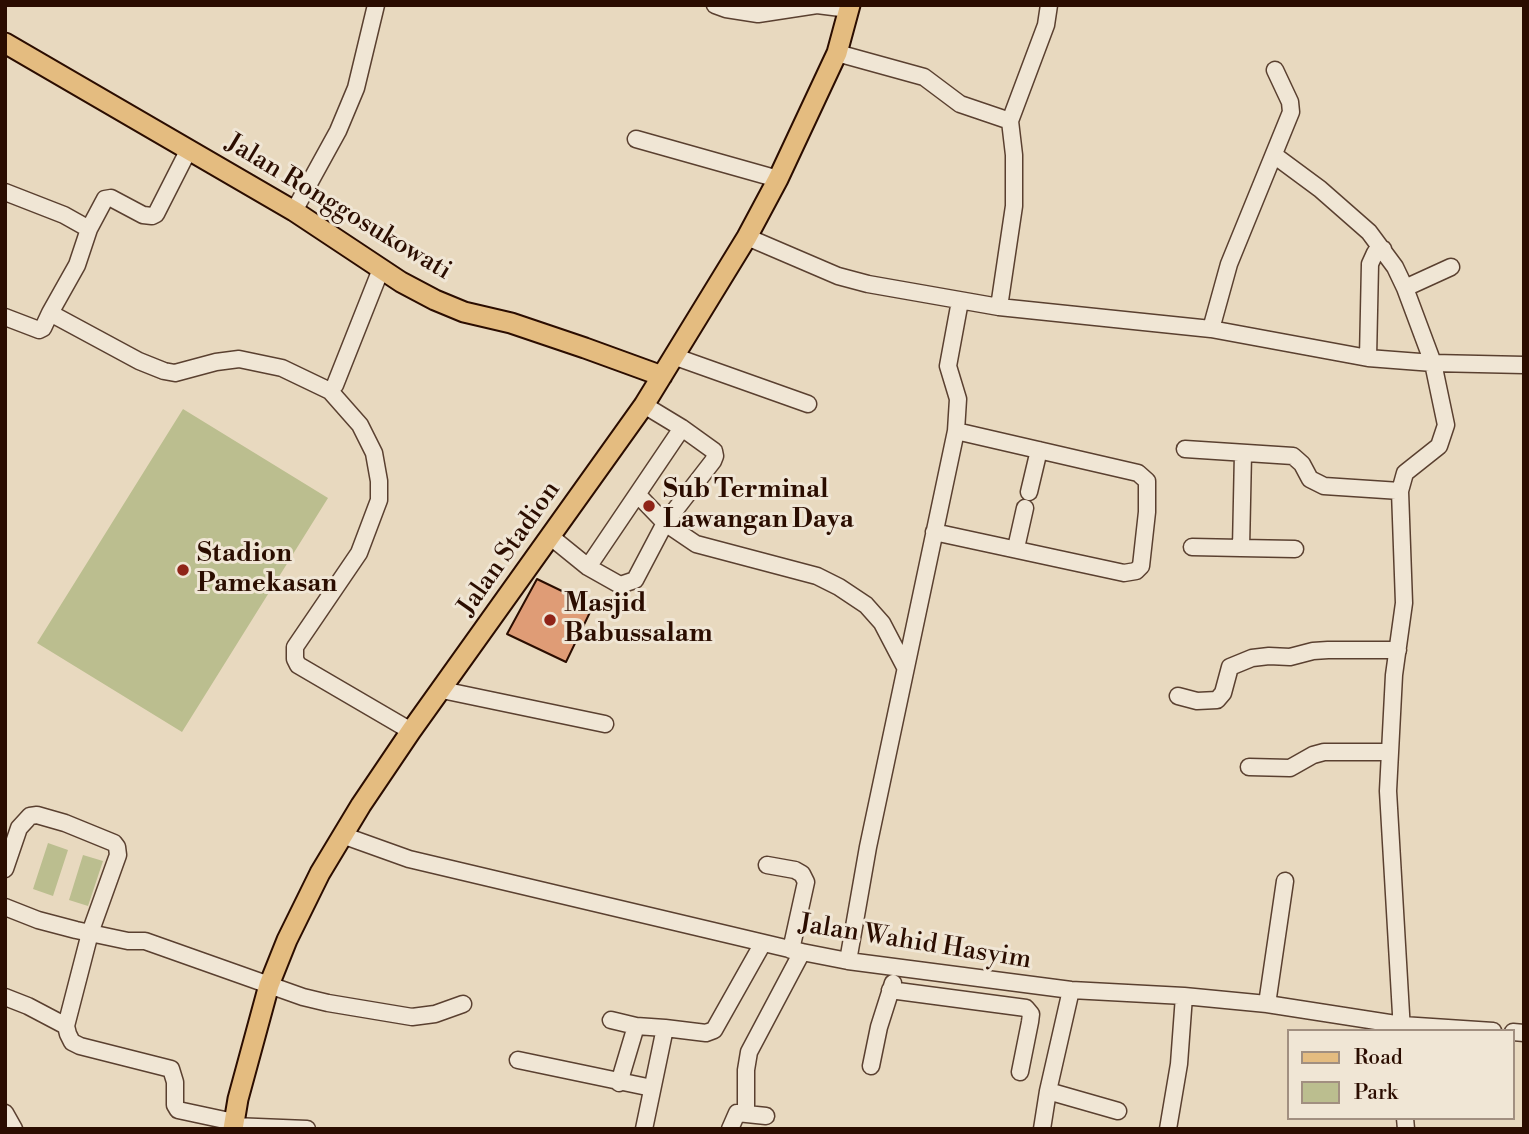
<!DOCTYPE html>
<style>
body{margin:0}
#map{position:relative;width:1529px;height:1134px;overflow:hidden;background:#e8d9bf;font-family:"Libre Bodoni",serif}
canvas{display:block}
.frame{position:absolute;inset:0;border:7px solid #2b0d00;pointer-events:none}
.legend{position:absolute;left:1287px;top:1029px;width:228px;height:91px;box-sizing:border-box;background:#f0e6d5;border:2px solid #a18f80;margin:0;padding:9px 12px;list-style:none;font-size:21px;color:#2b0d00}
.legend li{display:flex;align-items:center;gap:14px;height:35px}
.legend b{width:35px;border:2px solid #a18f80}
</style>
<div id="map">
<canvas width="1529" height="1134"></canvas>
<div class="frame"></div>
<ul class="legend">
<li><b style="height:9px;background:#e4bc80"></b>Road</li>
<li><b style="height:19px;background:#bbbe8f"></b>Park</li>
</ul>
</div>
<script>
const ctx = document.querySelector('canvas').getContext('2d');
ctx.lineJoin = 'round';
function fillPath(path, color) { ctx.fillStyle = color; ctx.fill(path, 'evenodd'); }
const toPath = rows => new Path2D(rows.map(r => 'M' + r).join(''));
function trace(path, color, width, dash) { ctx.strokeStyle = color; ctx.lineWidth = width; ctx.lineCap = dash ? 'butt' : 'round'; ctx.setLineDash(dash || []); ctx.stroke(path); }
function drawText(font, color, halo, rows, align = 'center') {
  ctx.font = font + ' "Libre Bodoni",serif'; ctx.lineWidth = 6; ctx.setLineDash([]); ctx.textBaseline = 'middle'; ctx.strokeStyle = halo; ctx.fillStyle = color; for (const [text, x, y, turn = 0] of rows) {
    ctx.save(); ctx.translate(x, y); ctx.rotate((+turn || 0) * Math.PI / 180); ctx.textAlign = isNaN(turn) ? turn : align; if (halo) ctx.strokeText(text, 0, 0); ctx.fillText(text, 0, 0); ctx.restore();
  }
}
fillPath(toPath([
 [183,409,328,498,182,732,37,643],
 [48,843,68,850,53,896,33,889],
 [83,855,103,861,88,906,69,900]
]), '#bbbe8f');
const building = toPath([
 [537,579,593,606,566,662,507,634,537,579]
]);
fillPath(building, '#df9c76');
trace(building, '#2b0d00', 2);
const minor = toPath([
 [715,5,726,9,758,14,817,5,849,9],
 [837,53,924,77,960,104,1010,121],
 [636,139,778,179],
 [1274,155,1320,189,1369,232,1395,267,1405,288,1433,363,1446,425,1439,446,1405,473,1400,491,1404,603,1394,675,1388,791,1402,1031],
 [5,192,64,215,89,229],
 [294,211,338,131,356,88,376,5],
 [747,237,838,276,868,284,999,307,1211,329,1368,358,1433,363,1524,365],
 [1405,288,1451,267],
 [999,307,1014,206,1014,155,1010,121,1046,25,1049,5],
 [50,313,77,265,89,229,105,199,111,198,143,215,152,216,156,214,189,149],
 [5,317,39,330,43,328,50,313,139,361,164,371,175,373,216,362,239,359,282,368,330,391,360,425,374,453,379,481,379,500,359,553,295,647,295,659,298,665,411,731],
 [1211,329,1229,264,1291,112,1290,102,1275,70],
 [673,356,808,404],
 [1368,358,1370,264,1375,253,1383,249],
 [330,391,335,385,381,269],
 [1185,449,1293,456,1302,464,1310,479,1324,486,1400,491],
 [1029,492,1039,450],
 [638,495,665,523,696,544,817,576,839,587,866,605,882,623,905,667],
 [934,532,1124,573,1136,571,1141,566,1147,512,1147,481,1138,473,956,431],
 [551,537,588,567,620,585,635,580,665,523,713,461,715,456,714,451,682,428,644,405],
 [1192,547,1241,548,1243,453],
 [1016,548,1025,508],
 [1241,548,1295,549],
 [588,567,682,428],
 [442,690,605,724],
 [1178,696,1197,701,1217,700,1223,693,1230,667,1252,658,1269,656,1290,657,1313,651,1328,650,1398,650],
 [1249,767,1290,768,1313,755,1324,752,1388,752],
 [342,835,409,859,802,952,848,961,1071,990,1184,996,1267,1004,1402,1025,1493,1031],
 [767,865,795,870,802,874,806,882,791,950],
 [5,869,19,828,30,816,37,815,65,823,114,843,117,847,118,855,90,933,66,1026,68,1034,72,1042,80,1046,171,1069,175,1082,175,1105,178,1110,234,1122],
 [5,907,38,920,76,930,128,941,145,941,303,997,328,1003,412,1017,435,1014,463,1004],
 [848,961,868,847,956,431,958,399,948,366,960,301],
 [890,990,1026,1008,1031,1014,1030,1022,1020,1072],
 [5,997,28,1006,66,1026],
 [1267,1004,1285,881],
 [611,1020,636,1026,665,1028],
 [1513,1032,1524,1033],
 [518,1060,652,1088],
 [871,1066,879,1027,893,983],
 [619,1083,636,1026],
 [1048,1091,1118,1111],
 [5,1113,14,1129],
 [746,1113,746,1070,749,1052,802,952],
 [1405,1118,1406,1129],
 [233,1126,307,1129],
 [644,1129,665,1028,706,1033,714,1030,763,943],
 [730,1129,737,1113,766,1116],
 [1042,1129,1048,1091,1071,990],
 [1168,1129,1179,1064,1184,996]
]);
const major = toPath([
 [5,43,294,211,401,282,435,300,464,312,511,323,585,348,662,376],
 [233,1129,238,1099,269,985,287,940,320,873,361,805,411,731,644,405,747,237,778,179,837,53,850,5]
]);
trace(minor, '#5a4030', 19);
trace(major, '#2b0d00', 23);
trace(minor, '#f0e6d5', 16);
trace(major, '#e4bc80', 19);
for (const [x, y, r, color] of [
 [649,506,7,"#8f2418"],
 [183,570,7,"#8f2418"],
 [550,620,7,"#8f2418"]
]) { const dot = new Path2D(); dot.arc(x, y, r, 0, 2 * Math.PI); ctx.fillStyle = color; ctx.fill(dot); trace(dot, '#f0e6d5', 2.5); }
drawText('26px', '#2b0d00', '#f0e6d5', [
 ["Jalan Ronggosukowati",338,208,31],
 ["Jalan Stadion",510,549,-55],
 ["Jalan Wahid Hasyim",915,943,9]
]);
drawText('bold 26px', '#2b0d00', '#f0e6d5', [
 ["Sub Terminal",663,491],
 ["Lawangan Daya",663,521],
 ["Stadion",197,555],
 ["Pamekasan",197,585],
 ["Masjid",564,605],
 ["Babussalam",564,635]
], 'left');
</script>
